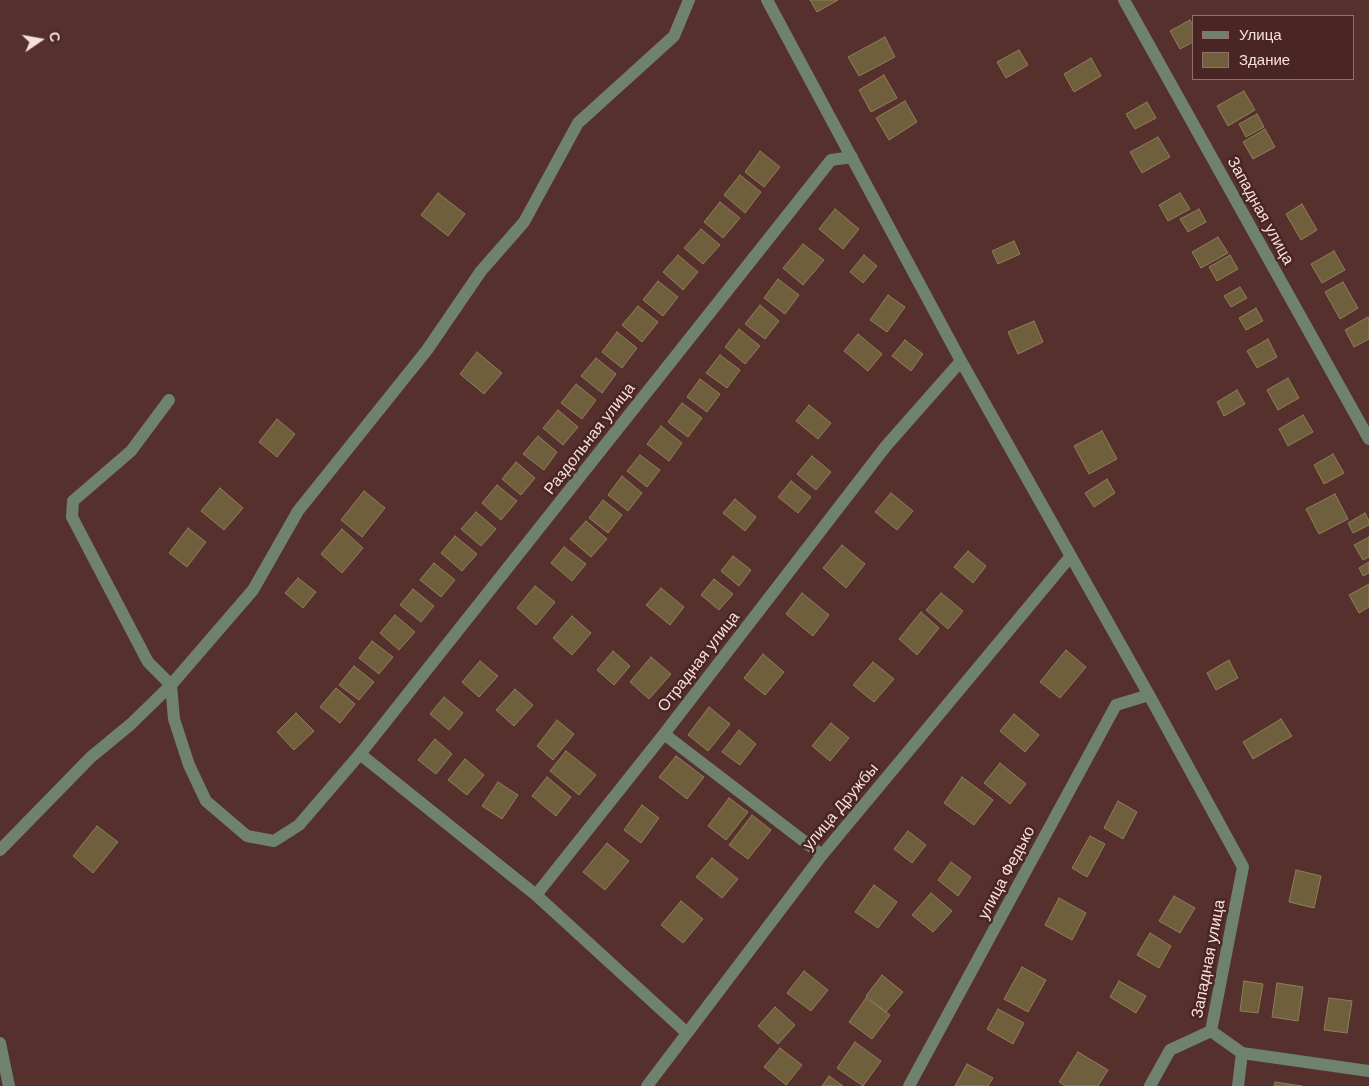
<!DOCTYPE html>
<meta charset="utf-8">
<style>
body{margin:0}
#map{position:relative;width:1369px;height:1086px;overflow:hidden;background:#55302c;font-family:Arial,sans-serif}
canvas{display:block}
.legend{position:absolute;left:1192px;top:15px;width:162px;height:65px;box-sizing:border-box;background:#492523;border:1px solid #8f706d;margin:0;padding:6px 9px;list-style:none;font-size:15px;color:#f8e0dd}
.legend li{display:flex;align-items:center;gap:10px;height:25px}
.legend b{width:25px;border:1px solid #8f706d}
.north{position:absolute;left:15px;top:15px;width:50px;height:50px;-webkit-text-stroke:4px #492523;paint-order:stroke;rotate:78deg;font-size:14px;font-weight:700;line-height:20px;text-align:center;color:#f8e0dd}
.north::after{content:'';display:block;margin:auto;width:18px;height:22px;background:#f8e0dd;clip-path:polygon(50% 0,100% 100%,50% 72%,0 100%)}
</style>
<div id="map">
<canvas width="1369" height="1086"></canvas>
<ul class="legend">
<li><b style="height:6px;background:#6e826e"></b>Улица</li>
<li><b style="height:14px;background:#705f3d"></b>Здание</li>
</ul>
<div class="north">С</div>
</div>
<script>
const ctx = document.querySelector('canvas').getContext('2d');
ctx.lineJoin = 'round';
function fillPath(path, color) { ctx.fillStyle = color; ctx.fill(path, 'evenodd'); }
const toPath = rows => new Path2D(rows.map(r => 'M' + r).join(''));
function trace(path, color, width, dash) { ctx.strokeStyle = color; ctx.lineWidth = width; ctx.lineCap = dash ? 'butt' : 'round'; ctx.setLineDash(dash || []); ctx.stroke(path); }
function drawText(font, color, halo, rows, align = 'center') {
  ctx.font = font + ' Arial,sans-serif'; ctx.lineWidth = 5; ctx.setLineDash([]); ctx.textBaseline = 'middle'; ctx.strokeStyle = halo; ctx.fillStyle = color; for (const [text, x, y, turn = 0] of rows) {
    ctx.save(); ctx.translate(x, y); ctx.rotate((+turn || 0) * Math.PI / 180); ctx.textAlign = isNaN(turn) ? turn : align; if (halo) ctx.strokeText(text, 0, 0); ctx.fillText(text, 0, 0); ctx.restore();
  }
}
const building = toPath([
 [810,0,838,0,817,12,810,0],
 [1190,20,1193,26,1193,42,1180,49,1170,31,1190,20],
 [885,37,895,57,859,76,848,57,885,37],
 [1019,50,1028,65,1006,78,997,62,1019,50],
 [1091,58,1101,76,1074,92,1064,74,1091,58],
 [884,75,897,98,871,112,859,90,884,75],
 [1244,91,1255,110,1228,126,1217,106,1244,91],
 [905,101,917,122,889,140,876,118,905,101],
 [1147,102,1156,118,1135,129,1126,114,1147,102],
 [1257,114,1264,127,1246,137,1239,124,1257,114],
 [1265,129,1275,147,1253,159,1243,142,1265,129],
 [1158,137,1170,157,1142,173,1130,152,1158,137],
 [760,151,780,167,764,187,745,172,760,151],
 [740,175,761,192,745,213,724,195,740,175],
 [438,193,465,214,448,236,421,215,438,193],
 [1180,193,1190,209,1168,221,1159,205,1180,193],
 [720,202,740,218,723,238,704,222,720,202],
 [1302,204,1317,230,1301,240,1286,214,1302,204],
 [835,209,859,229,843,249,819,229,835,209],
 [1199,209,1206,222,1188,232,1180,219,1199,209],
 [701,229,720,245,703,264,684,248,701,229],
 [1218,237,1228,253,1201,268,1192,252,1218,237],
 [1014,241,1020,254,998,264,992,251,1014,241],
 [803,244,824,260,803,285,783,268,803,244],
 [1334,251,1345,270,1322,283,1311,264,1334,251],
 [678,255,698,272,683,290,663,272,678,255],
 [864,255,877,266,863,283,850,272,864,255],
 [1230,255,1238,269,1217,281,1209,267,1230,255],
 [778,279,799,295,785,314,764,298,778,279],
 [658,281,678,297,663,316,643,300,658,281],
 [1343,282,1358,308,1340,319,1325,292,1343,282],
 [1240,287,1247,298,1231,307,1224,296,1240,287],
 [888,295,905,307,887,332,870,320,888,295],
 [760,305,779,321,765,339,745,324,760,305],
 [638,306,658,322,642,342,622,325,638,306],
 [1256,308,1263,321,1246,330,1239,318,1256,308],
 [1368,317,1369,320,1369,339,1354,347,1345,330,1368,317],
 [1034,321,1043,342,1018,354,1008,332,1034,321],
 [739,329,760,346,745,364,725,347,739,329],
 [617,332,637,348,622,368,602,352,617,332],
 [858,334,882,354,868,371,844,351,858,334],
 [1268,339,1277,357,1257,368,1247,351,1268,339],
 [905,340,923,354,911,371,892,356,905,340],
 [477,352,502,373,484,394,460,374,477,352],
 [720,355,740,370,727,388,706,373,720,355],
 [596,358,616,374,602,393,581,376,596,358],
 [1288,378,1299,398,1278,410,1267,390,1288,378],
 [700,379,720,394,707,412,687,397,700,379],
 [576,384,596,400,582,419,561,403,576,384],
 [1237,390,1245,404,1224,416,1217,402,1237,390],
 [682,403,702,418,688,437,668,422,682,403],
 [809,405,831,423,818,439,796,421,809,405],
 [558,410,578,427,563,445,543,428,558,410],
 [1303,415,1313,432,1288,446,1279,429,1303,415],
 [277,419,295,434,277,457,259,442,277,419],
 [661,426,682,443,669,461,647,444,661,426],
 [1102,431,1117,459,1089,474,1074,446,1102,431],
 [538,436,557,452,544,470,523,454,538,436],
 [1333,454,1344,473,1324,484,1314,465,1333,454],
 [640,455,660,470,647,487,627,471,640,455],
 [812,456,831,472,816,490,797,474,812,456],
 [516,462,535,478,521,495,502,479,516,462],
 [622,476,642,493,628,511,608,495,622,476],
 [1107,479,1115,493,1094,507,1085,493,1107,479],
 [791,481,811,497,798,513,778,497,791,481],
 [497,485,517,501,501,520,482,503,497,485],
 [220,488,243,508,224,530,201,511,220,488],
 [364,491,385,508,362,537,341,520,364,491],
 [891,493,913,511,897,530,875,512,891,493],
 [1335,494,1348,519,1319,534,1306,509,1335,494],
 [735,499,756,517,745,531,723,513,735,499],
 [603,500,622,515,608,533,589,518,603,500],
 [476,512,496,529,481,546,461,529,476,512],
 [1365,513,1369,521,1369,525,1353,533,1348,523,1365,513],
 [586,521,607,539,591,557,570,539,586,521],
 [188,528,206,542,187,567,169,553,188,528],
 [342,529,363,548,342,573,321,554,342,529],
 [455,536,477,554,462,571,441,553,455,536],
 [1369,537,1369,557,1363,560,1354,545,1369,537],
 [842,545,865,564,846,588,823,568,842,545],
 [564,547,586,564,572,581,551,563,564,547],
 [968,551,986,566,973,583,954,567,968,551],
 [733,556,751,570,739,586,721,571,733,556],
 [1369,562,1369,573,1363,576,1359,568,1369,562],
 [434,563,455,580,441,597,420,580,434,563],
 [298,578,316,592,303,608,285,593,298,578],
 [714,579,733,594,719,610,701,595,714,579],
 [1369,584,1369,607,1359,613,1349,595,1369,584],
 [535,586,555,602,536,625,517,608,535,586],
 [661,588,684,607,670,625,646,605,661,588],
 [413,589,434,606,421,622,400,605,413,589],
 [802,593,829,615,813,636,786,614,802,593],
 [941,593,963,611,948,629,926,610,941,593],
 [921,612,939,628,917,655,899,639,921,612],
 [395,615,415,632,399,650,380,633,395,615],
 [572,616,591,633,572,655,553,638,572,616],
 [372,641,393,657,379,674,359,658,372,641],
 [1066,650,1086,667,1060,698,1040,682,1066,650],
 [613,651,630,666,614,685,597,670,613,651],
 [763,654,784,672,765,695,744,678,763,654],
 [651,657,671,674,649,699,630,682,651,657],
 [1229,660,1238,678,1216,690,1207,673,1229,660],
 [480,661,498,676,479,697,462,682,480,661],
 [873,662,894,679,874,702,853,685,873,662],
 [354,666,374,682,359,700,339,685,354,666],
 [336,688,355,704,340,723,320,707,336,688],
 [515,689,533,705,514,726,496,710,515,689],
 [444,697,463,713,449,730,430,714,444,697],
 [709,707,730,724,708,751,688,735,709,707],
 [296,713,314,731,294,750,277,732,296,713],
 [1014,714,1039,735,1025,752,1000,731,1014,714],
 [1281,719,1292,736,1253,759,1243,742,1281,719],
 [557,720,574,734,553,760,537,746,557,720],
 [831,723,849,738,830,761,812,746,831,723],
 [739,730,756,744,740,765,722,752,739,730],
 [435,739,452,754,436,774,418,760,435,739],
 [566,751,596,775,579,795,550,771,566,751],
 [676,756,704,777,687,799,659,777,676,756],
 [465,759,484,775,467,795,448,780,465,759],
 [1000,763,1026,784,1010,804,984,783,1000,763],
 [547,777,571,797,556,816,532,796,547,777],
 [962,777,993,800,974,825,944,803,962,777],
 [498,782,518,795,502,819,482,806,498,782],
 [729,798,748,812,726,840,708,826,729,798],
 [1118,801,1137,812,1123,839,1104,828,1118,801],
 [642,805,659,818,641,843,624,830,642,805],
 [752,815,771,830,748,859,729,845,752,815],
 [97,826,118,842,93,873,73,856,97,826],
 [908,831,926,845,912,863,894,849,908,831],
 [1090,836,1105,844,1087,877,1072,868,1090,836],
 [607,843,629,861,605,890,583,872,607,843],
 [712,858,738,879,722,898,696,877,712,858],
 [951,862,971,877,958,896,938,880,951,862],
 [1296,870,1321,876,1314,908,1289,902,1296,870],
 [874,885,897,902,878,928,855,912,874,885],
 [931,893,952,911,933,932,912,915,931,893],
 [1174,896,1195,908,1180,933,1159,921,1174,896],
 [1059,898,1086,913,1072,940,1045,925,1059,898],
 [681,901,703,919,683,943,661,925,681,901],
 [1150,933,1171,946,1159,968,1137,955,1150,933],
 [1022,967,1046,980,1028,1012,1004,999,1022,967],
 [804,971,828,990,811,1011,787,993,804,971],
 [882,975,903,992,886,1012,866,996,882,975],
 [1119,981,1146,996,1136,1013,1110,997,1119,981],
 [1244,981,1263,984,1258,1013,1240,1011,1244,981],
 [1277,983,1303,987,1298,1021,1272,1017,1277,983],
 [866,998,890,1015,872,1039,849,1022,866,998],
 [1329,998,1352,1001,1347,1033,1324,1030,1329,998],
 [775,1007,795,1025,778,1044,758,1026,775,1007],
 [998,1009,1024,1023,1013,1044,987,1029,998,1009],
 [855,1042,881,1061,863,1086,837,1068,855,1042],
 [780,1048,802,1065,786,1085,764,1067,780,1048],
 [1078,1052,1108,1070,1098,1086,1065,1086,1059,1082,1078,1052],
 [967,1064,993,1078,988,1086,955,1086,967,1064],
 [829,1076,843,1086,822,1086,829,1076],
 [1275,1082,1302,1086,1274,1086,1275,1082]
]);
fillPath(building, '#705f3d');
trace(building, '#8f7e5a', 1);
trace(toPath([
 [689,0,674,36,578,123,524,222,481,271,427,350,298,511,253,590,171,685,174,719,189,765,206,801,247,836,274,841,299,825,360,754,831,160,852,157],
 [767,0,961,361,1149,695,1243,867,1211,1031,1170,1050,1150,1086],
 [1124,0,1369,439],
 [664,734,822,855],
 [360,754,536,895,687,1033],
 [0,850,91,757,131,724,171,685,148,662,72,517,73,501,131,451,169,400],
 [536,895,664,734,886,446,961,361],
 [1211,1031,1242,1053,1369,1071],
 [0,1043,9,1086],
 [647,1086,822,855,1070,557],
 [909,1086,1116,705,1149,695],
 [1238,1086,1242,1053]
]), '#6e826e', 12);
drawText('16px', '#f8e0dd', '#492523', [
 ["Западная улица",1260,211,61],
 ["Раздольная улица",590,439,-52],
 ["Отрадная улица",699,662,-52],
 ["улица Дружбы",841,807,-50],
 ["улица Федько",1007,873,-62],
 ["Западная улица",1209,959,-79]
]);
</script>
